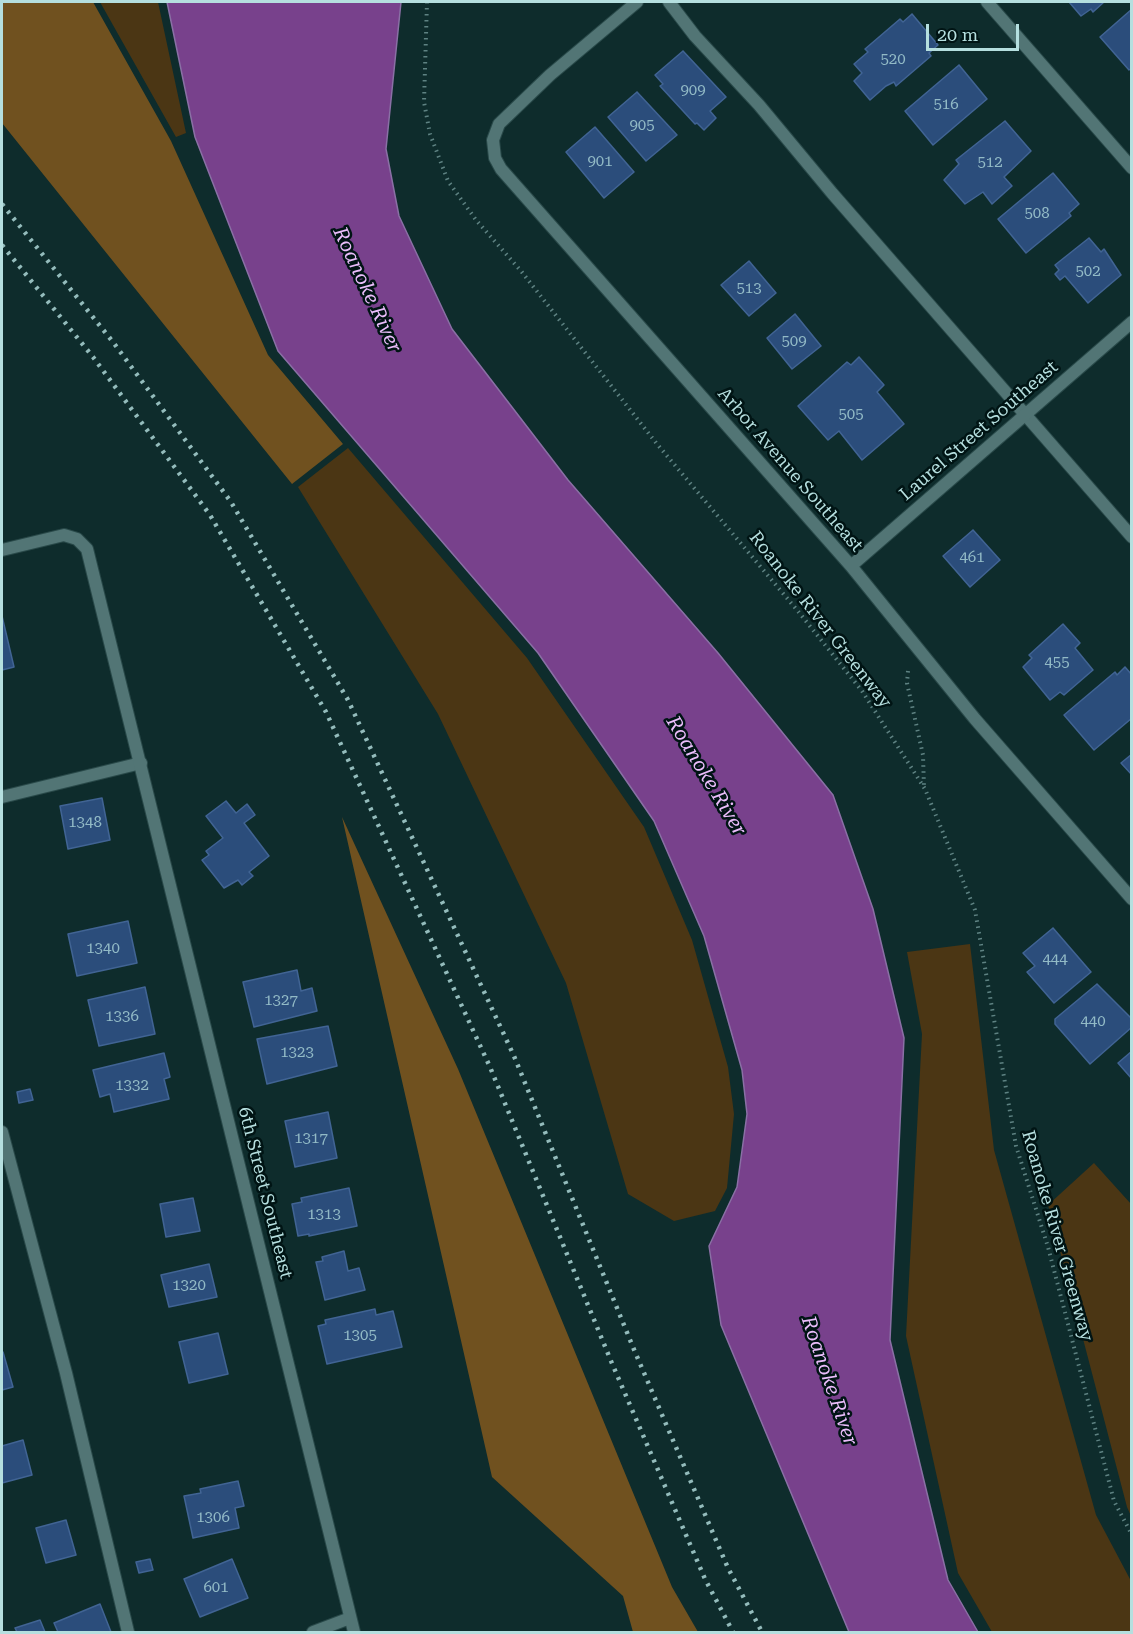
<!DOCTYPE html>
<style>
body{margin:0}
#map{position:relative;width:1133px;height:1634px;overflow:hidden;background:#0e2c2c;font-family:"Roboto Serif",serif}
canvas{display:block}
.frame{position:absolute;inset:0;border:3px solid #b5dfdf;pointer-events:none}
.scale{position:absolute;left:926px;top:24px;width:93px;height:27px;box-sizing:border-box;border:3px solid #b5dfdf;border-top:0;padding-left:8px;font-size:18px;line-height:21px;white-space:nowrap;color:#b5dfdf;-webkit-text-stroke:4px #001414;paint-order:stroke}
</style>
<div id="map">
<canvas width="1133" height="1634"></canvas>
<div class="frame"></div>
<div class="scale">20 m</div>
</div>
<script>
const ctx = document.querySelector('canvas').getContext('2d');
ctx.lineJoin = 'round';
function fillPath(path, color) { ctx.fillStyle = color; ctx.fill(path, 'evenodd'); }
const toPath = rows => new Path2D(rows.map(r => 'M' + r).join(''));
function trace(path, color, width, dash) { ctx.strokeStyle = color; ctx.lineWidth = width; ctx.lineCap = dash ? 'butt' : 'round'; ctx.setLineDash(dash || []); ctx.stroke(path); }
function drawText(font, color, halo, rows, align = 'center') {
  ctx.font = font + ' "Roboto Serif",serif'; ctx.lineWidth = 5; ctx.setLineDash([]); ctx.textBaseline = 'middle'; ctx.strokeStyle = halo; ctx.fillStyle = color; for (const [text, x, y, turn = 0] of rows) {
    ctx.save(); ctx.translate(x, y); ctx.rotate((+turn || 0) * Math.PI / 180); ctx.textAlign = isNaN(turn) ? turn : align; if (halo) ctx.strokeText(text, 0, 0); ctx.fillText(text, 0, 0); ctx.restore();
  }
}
fillPath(toPath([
 [100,2,158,2,186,133,176,137],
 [348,448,527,658,644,827,692,940,728,1067,734,1114,727,1188,715,1211,674,1221,628,1194,566,983,438,714,298,487],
 [970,944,994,1150,1096,1515,1131,1581,1131,1632,992,1632,958,1573,906,1336,922,1034,907,952],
 [1094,1163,1131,1204,1131,1516,1127,1507,1048,1205]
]), '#4b3614');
fillPath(toPath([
 [2,2,93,2,171,141,268,355,343,444,292,484,2,123],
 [342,817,458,1069,672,1587,698,1632,633,1632,623,1596,492,1477]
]), '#70511f');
const water = toPath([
 [167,2,401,2,386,149,399,216,452,329,568,480,718,653,833,795,873,909,904,1038,890,1340,948,1580,978,1632,849,1632,721,1325,709,1246,737,1187,747,1114,742,1070,704,936,654,821,538,653,278,351,195,137,167,2]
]);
fillPath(water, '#78418c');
trace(water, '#8a70a5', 1.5);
const building = toPath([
 [1069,2,1104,2,1093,12,1091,9,1081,16,1069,2],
 [1132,9,1132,68,1129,70,1100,37,1132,9],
 [912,14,938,45,929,53,931,56,896,86,894,82,886,86,870,100,854,81,862,73,854,64,868,52,865,49,900,19,903,22,912,14],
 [683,51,726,97,710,111,716,118,704,130,697,123,695,124,660,86,663,84,655,75,683,51],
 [959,65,987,99,933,145,905,111,959,65],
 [637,92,677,135,646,161,608,117,637,92],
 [1005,121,1031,151,1004,177,1012,186,992,204,983,192,965,204,944,180,959,164,956,160,1005,121],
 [595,127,634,172,604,198,566,152,595,127],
 [1053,173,1079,204,1069,213,1071,216,1026,253,998,219,1053,173],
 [1089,238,1101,252,1104,249,1121,275,1088,303,1065,276,1060,280,1055,274,1059,270,1055,265,1089,238],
 [749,261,776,293,749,316,721,285,749,261],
 [795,314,821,346,792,369,767,338,795,314],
 [859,357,884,385,877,392,904,424,862,460,839,431,828,440,798,406,847,362,851,365,859,357],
 [973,530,1000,560,970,587,943,556,973,530],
 [2,616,14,667,2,670,2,616],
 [1063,624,1080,643,1075,648,1093,670,1064,695,1060,692,1050,700,1023,667,1032,658,1029,655,1063,624],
 [1125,667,1132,675,1132,718,1094,750,1064,715,1115,672,1117,675,1125,667],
 [1132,754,1132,775,1121,763,1132,754],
 [102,798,110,840,68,849,60,806,102,798],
 [226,801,236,813,247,804,255,815,244,823,269,856,249,872,253,876,242,885,238,880,224,888,202,860,209,855,206,851,223,838,206,816,226,801],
 [128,921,137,963,77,976,68,934,128,921],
 [1053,928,1091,972,1054,1003,1027,972,1035,966,1023,953,1053,928],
 [297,970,301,991,312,988,317,1011,254,1027,243,982,297,970],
 [1097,984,1132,1019,1132,1027,1090,1064,1055,1024,1055,1019,1097,984],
 [145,987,155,1034,99,1046,88,1000,145,987],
 [328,1026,337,1066,267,1084,257,1039,328,1026],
 [1132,1051,1132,1079,1118,1063,1132,1051],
 [164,1053,170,1077,164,1079,169,1099,114,1112,110,1094,100,1097,93,1070,164,1053],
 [30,1089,33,1100,19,1103,17,1092,30,1089],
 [328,1112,337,1158,295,1167,285,1121,328,1112],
 [349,1188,357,1226,309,1236,309,1234,298,1236,292,1204,302,1202,301,1198,349,1188],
 [193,1198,200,1231,166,1237,160,1204,193,1198],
 [344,1251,348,1271,359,1268,365,1290,325,1300,316,1262,323,1261,322,1257,344,1251],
 [209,1264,217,1297,169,1307,161,1275,209,1264],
 [375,1309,376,1315,393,1311,402,1347,327,1364,318,1326,326,1324,325,1320,375,1309],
 [218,1333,228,1374,189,1383,179,1342,218,1333],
 [3,1352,13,1387,2,1390,2,1353,3,1352],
 [23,1440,32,1475,2,1483,2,1446,23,1440],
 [238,1481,244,1506,235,1508,239,1528,193,1538,184,1496,201,1493,200,1489,238,1481],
 [66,1520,76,1555,46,1563,36,1528,66,1520],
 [150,1559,153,1570,139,1573,136,1562,150,1559],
 [232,1559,248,1598,200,1617,184,1579,232,1559],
 [100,1604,111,1632,58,1632,54,1623,100,1604],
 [40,1620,45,1632,17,1632,15,1628,40,1620]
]);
fillPath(building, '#2b4d7b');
trace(building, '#416494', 1.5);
const service = toPath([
 [669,2,695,36,759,105,832,193,1132,537],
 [2,797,141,763],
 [2,1132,66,1373,128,1632]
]);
const minor = toPath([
 [637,2,550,75,499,124,493,140,495,158,501,169,851,566,975,719,1132,899],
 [987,2,1132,168],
 [2,550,64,535,77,539,87,549,354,1632],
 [851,566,1132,322],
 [313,1632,350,1618]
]);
trace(service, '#294949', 14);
trace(minor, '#294949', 14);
trace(toPath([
 [427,2,424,102,430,134,448,181,476,220,521,271,657,444,797,610,862,691,925,789,975,910,1016,1146,1048,1247,1114,1501,1132,1535],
 [908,671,907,683,923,755,924,788]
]), '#5e8282', 4, [1.5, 4.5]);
trace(service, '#527575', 12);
trace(minor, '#527575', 12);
trace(toPath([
 [2,204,113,342,231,502,348,700,514,1056,635,1352,728,1568,762,1632],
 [2,245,93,357,210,515,326,712,490,1067,611,1361,705,1579,733,1632]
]), '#94bcbc', 4.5, [3, 6]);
drawText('15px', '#92bac6', null, [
 ["520",893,60],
 ["909",693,91],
 ["516",946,105],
 ["905",642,126],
 ["901",600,162],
 ["512",990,163],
 ["508",1037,214],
 ["502",1088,272],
 ["513",749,289],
 ["509",794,342],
 ["505",851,415],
 ["461",972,558],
 ["455",1057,663],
 ["1348",85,823],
 ["1340",103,949],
 ["444",1055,960],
 ["1327",281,1001],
 ["1336",122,1017],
 ["440",1093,1022],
 ["1323",297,1053],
 ["1332",132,1086],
 ["1317",311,1139],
 ["1313",324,1215],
 ["1320",189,1286],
 ["1305",360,1336],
 ["1306",213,1518],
 ["601",216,1588]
]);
drawText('18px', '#b5dfdf', '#001414', [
 ["Laurel Street Southeast",979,431,-41],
 ["Arbor Avenue Southeast",790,470,49],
 ["Roanoke River Greenway",820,620,52],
 ["6th Street Southeast",265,1193,76],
 ["Roanoke River Greenway",1057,1236,74]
]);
drawText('italic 20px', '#eabdfb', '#001414', [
 ["Roanoke River",367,290,65],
 ["Roanoke River",706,776,59],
 ["Roanoke River",829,1381,71]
]);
</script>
